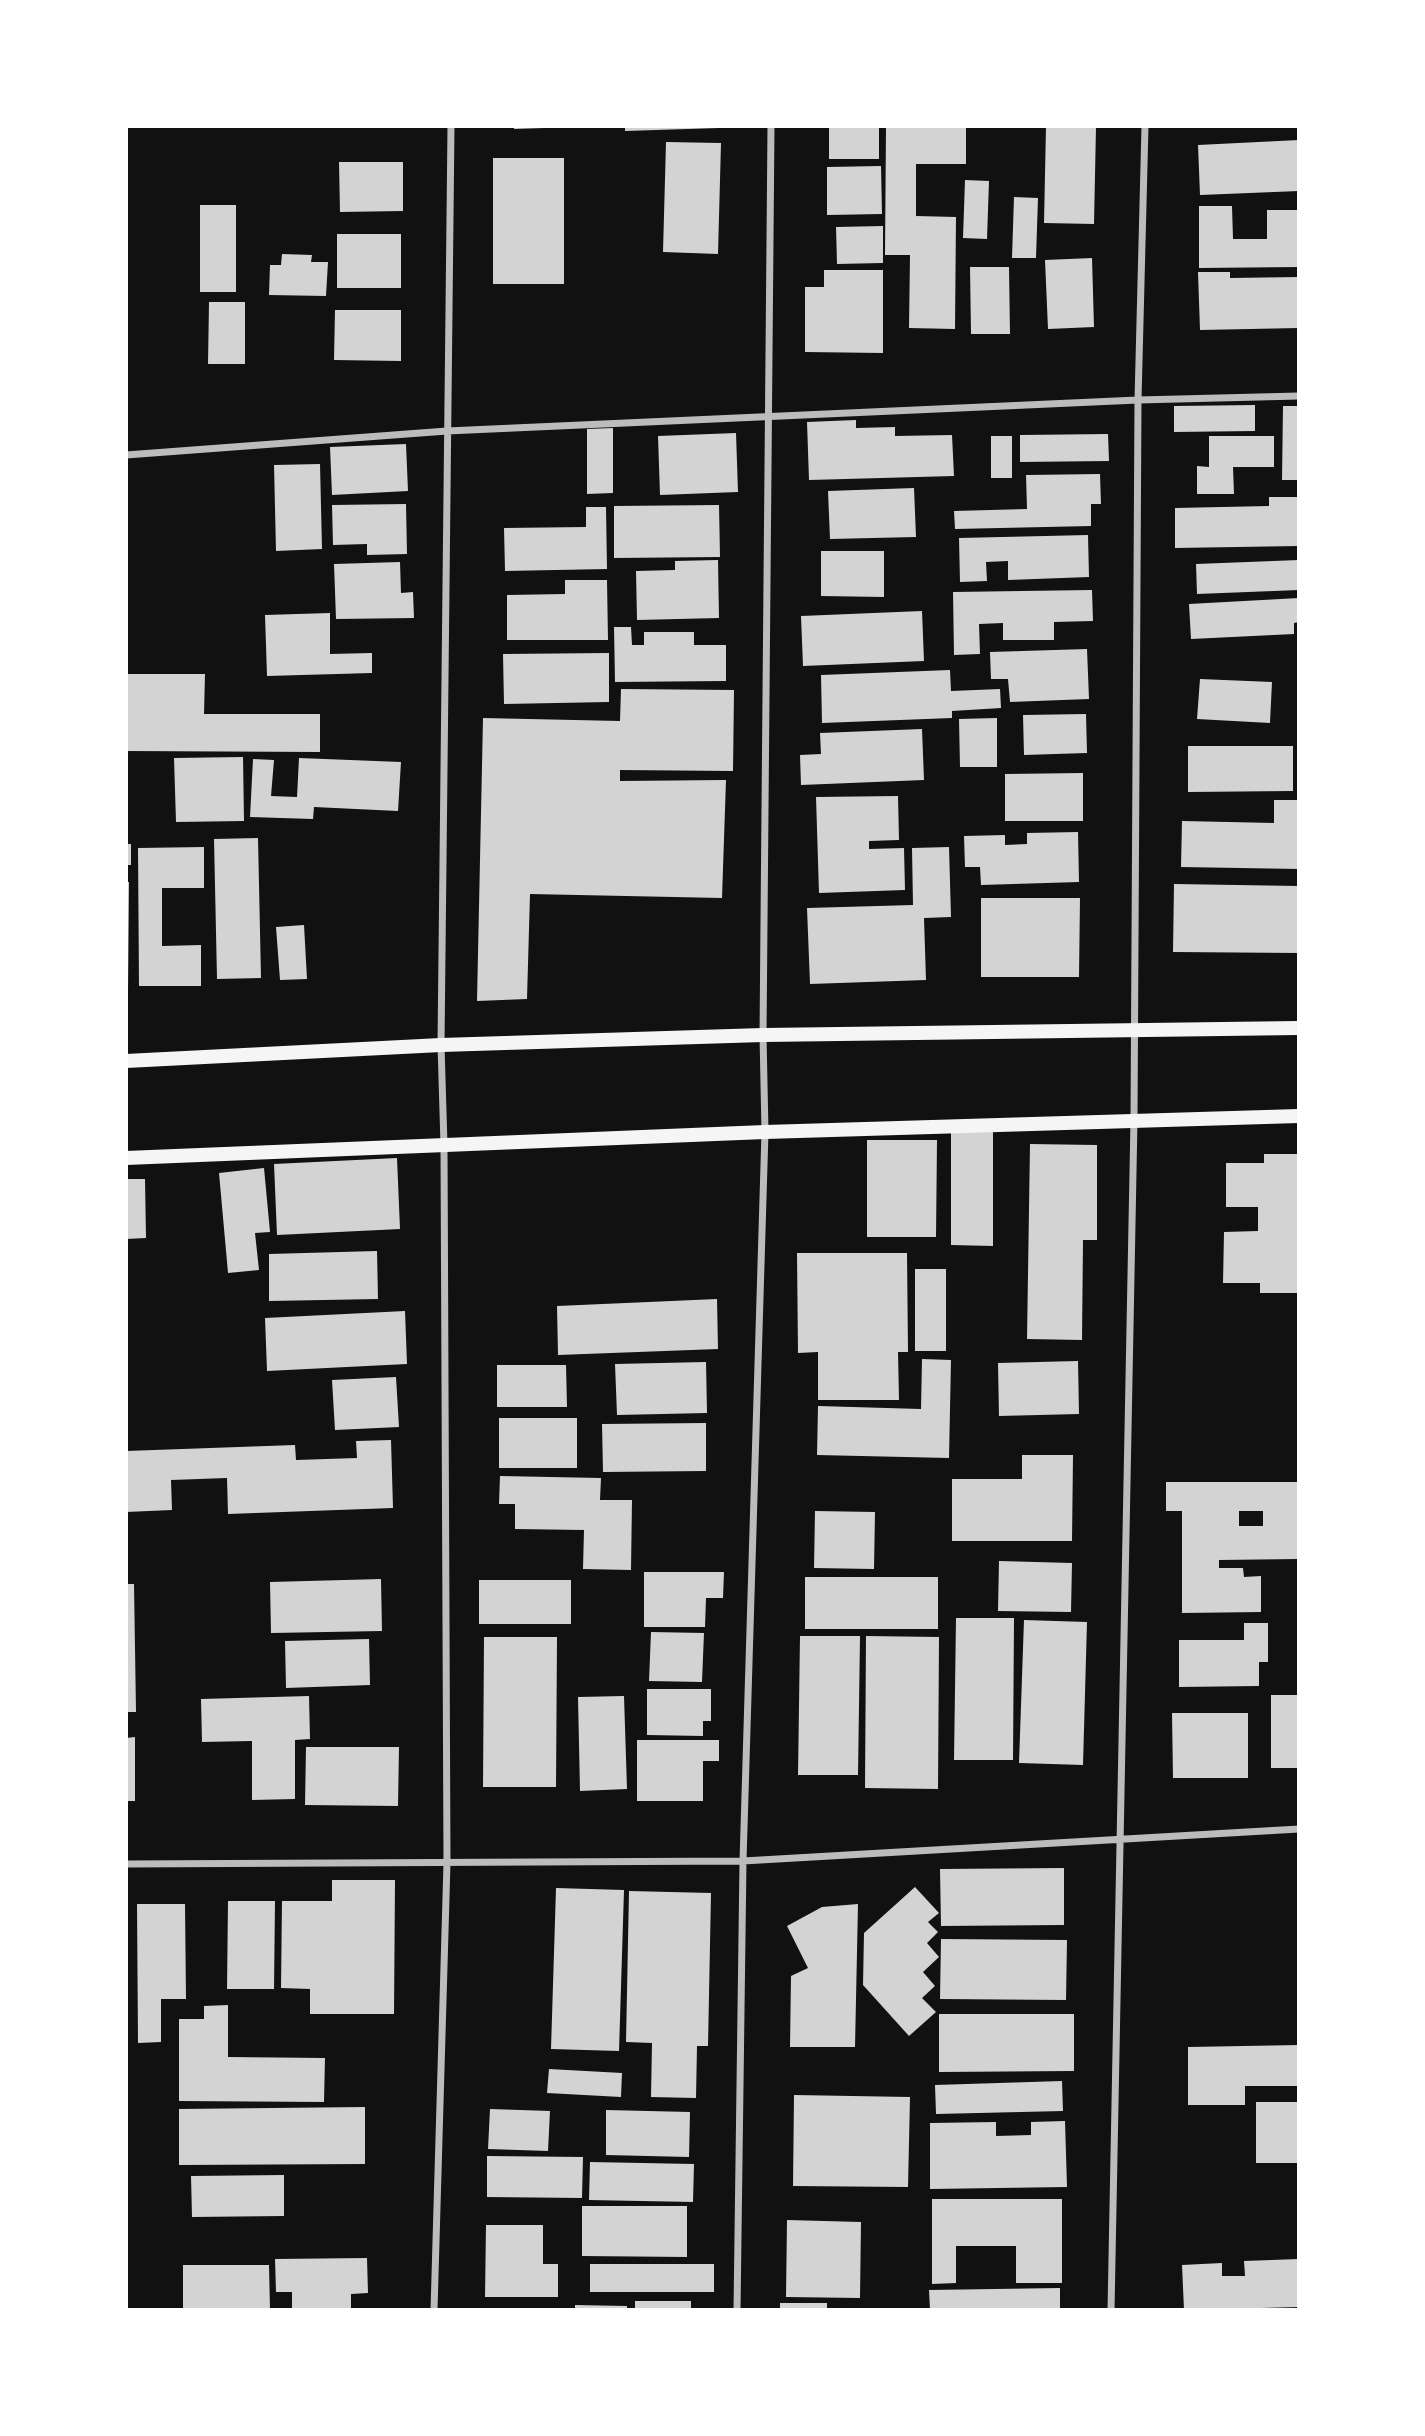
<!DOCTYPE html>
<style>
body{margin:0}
#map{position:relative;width:1425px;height:2436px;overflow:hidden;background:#111;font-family:"Asap Condensed",sans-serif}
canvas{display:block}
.frame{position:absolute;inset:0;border:128px solid #fff;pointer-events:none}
</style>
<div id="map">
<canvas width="1425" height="2436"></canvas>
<div class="frame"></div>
</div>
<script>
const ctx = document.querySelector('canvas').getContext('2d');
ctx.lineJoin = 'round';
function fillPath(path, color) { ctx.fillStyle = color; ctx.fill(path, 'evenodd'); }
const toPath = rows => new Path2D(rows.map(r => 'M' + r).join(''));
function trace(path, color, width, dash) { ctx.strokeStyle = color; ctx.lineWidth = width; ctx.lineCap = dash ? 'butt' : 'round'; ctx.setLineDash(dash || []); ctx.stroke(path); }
fillPath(toPath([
 [514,126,544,126,544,128,514,129],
 [625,126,719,126,719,128,625,131],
 [829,126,879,126,879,159,829,159],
 [886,126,966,126,966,164,916,164,916,216,956,217,955,329,909,328,910,255,885,255],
 [1046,126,1096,127,1094,224,1044,223],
 [1299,140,1299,191,1200,195,1198,145],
 [666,142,721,143,718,254,663,252],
 [493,158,564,158,564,284,493,284],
 [339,162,403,162,403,211,340,212],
 [881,166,882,214,827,215,827,167],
 [965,180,989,181,987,239,963,238],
 [1014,197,1038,198,1036,258,1012,258],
 [200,205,236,205,236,292,200,292],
 [1199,206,1232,206,1233,239,1267,239,1267,210,1298,210,1299,267,1199,268],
 [883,226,883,263,837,264,836,227],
 [337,234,401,234,401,288,337,288],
 [282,254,312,255,311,262,328,262,326,296,269,295,270,265,281,265],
 [1092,258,1094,327,1048,329,1045,260],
 [970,267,1009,267,1010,334,971,334],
 [824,270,883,270,883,353,805,352,805,287,824,287],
 [1198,272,1230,272,1230,278,1299,277,1299,328,1200,330],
 [209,302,245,302,245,364,208,364],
 [335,310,401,310,401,361,334,360],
 [1255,405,1255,431,1174,432,1174,406],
 [1283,406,1299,406,1299,480,1282,480],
 [856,420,856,428,895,427,895,436,952,435,954,476,809,480,807,422],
 [613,428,613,493,587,494,587,429],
 [736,433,738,492,660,495,658,436],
 [1108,434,1109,461,1020,462,1020,435],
 [991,436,1012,436,1012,478,991,478],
 [1209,436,1274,436,1274,467,1233,467,1234,494,1197,494,1197,466,1209,467],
 [406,444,408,491,332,495,330,447],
 [320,464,322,549,276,551,274,465],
 [1100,474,1101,504,1091,504,1091,526,955,529,954,511,1027,509,1026,475],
 [914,488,916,537,830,539,828,491],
 [1269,497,1299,497,1299,546,1175,548,1175,508,1269,506],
 [406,504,407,554,367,555,367,544,333,545,332,505],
 [719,505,720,557,614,558,614,506],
 [586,507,606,507,607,569,505,571,504,528,586,527],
 [1088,535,1089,577,1008,580,1008,561,986,562,987,581,960,582,959,538],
 [821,551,884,551,884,597,821,596],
 [718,560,719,618,637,620,636,571,675,570,675,561],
 [1299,560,1299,590,1197,594,1196,564],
 [400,562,401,593,413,592,414,618,336,619,334,564],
 [565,580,607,580,608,640,507,640,507,595,565,594],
 [1092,590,1093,621,1054,622,1054,640,1003,640,1003,623,979,624,980,654,954,655,953,592],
 [1299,598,1299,622,1294,623,1294,634,1191,639,1189,604],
 [922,611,924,661,803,666,801,616],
 [330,613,330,654,372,653,372,673,267,676,265,615],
 [614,627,631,627,632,645,644,645,644,632,694,632,694,645,726,645,726,681,615,682],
 [1087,649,1089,699,1010,702,1008,679,991,679,990,652],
 [609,653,609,702,504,704,503,654],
 [950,670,951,691,1000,689,1001,708,952,711,952,718,822,723,821,675],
 [126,674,205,674,204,714,320,714,320,752,126,751],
 [1200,679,1272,682,1270,723,1197,719],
 [621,689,734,690,733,771,620,770,620,781,726,780,722,898,530,894,527,999,477,1001,483,718,620,721],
 [1086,714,1087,753,1024,755,1023,715],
 [997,718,997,767,960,767,959,719],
 [922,729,924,780,801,785,800,755,821,754,820,733],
 [1188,746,1293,746,1293,791,1188,792],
 [243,757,244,821,176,822,174,758],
 [299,758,401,762,398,811,314,807,313,819,250,817,253,759,274,760,271,796,297,797],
 [1083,773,1083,821,1005,821,1005,774],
 [898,796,899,840,869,841,869,849,904,848,905,890,819,893,816,797],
 [1274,800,1299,800,1299,869,1181,867,1182,821,1274,823],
 [1078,832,1079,882,981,885,980,867,965,867,964,836,1005,835,1005,845,1027,844,1027,833],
 [258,838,261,978,217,979,214,839],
 [126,844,131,844,131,865,126,865],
 [204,847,204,888,162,888,162,946,201,945,201,986,139,986,138,848],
 [949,847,951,917,924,918,926,980,810,984,807,908,913,905,912,848],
 [126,882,129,882,128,993,126,993],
 [1174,884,1299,886,1299,953,1173,952],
 [981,898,1080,898,1079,977,981,977],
 [304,925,307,979,280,980,276,927],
 [951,1126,993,1126,993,1246,951,1245],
 [867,1140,937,1140,936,1237,867,1237],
 [1030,1144,1097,1145,1097,1240,1083,1240,1082,1340,1027,1339],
 [1264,1154,1299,1154,1299,1293,1260,1293,1260,1283,1223,1283,1224,1232,1258,1231,1258,1207,1226,1207,1226,1163,1264,1163],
 [397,1158,400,1229,277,1235,274,1164],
 [264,1168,270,1232,255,1233,259,1270,228,1273,219,1173],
 [126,1179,145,1179,146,1238,126,1239],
 [377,1251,378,1299,269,1301,269,1254],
 [797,1253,907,1253,908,1352,898,1352,899,1400,818,1400,818,1352,798,1353],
 [915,1269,946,1269,946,1351,915,1351],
 [717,1299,718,1349,558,1355,557,1306],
 [405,1311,407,1364,267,1371,265,1318],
 [922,1359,951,1360,949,1458,817,1455,818,1406,921,1409],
 [1078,1361,1079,1414,999,1416,998,1363],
 [706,1362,707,1413,617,1415,615,1364],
 [497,1365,566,1365,567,1407,497,1407],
 [396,1377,399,1427,335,1430,332,1380],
 [499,1418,577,1418,577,1468,499,1468],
 [706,1423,706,1471,603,1472,602,1424],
 [391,1440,393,1508,228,1514,227,1478,171,1480,172,1510,126,1512,126,1451,295,1445,296,1460,357,1458,356,1441],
 [1022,1455,1073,1455,1072,1541,952,1541,952,1479,1022,1479],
 [500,1476,601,1478,600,1500,632,1500,631,1570,583,1569,584,1530,515,1529,515,1504,499,1504],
 [1166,1482,1299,1482,1299,1559,1219,1560,1219,1568,1243,1568,1244,1577,1261,1576,1261,1612,1182,1613,1182,1511,1166,1511],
 [1239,1511,1263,1511,1263,1526,1239,1526],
 [815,1511,875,1512,874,1569,814,1568],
 [999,1561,1072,1563,1071,1612,998,1611],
 [644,1572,724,1572,723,1598,706,1598,705,1627,644,1627],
 [805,1577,938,1577,938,1629,805,1629],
 [381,1579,382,1631,271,1633,270,1582],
 [479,1580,571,1580,571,1624,479,1624],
 [126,1584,134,1584,136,1712,126,1712],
 [956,1618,1014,1618,1013,1760,954,1760],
 [1024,1620,1087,1622,1083,1765,1019,1763],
 [1244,1623,1268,1623,1268,1662,1259,1662,1259,1686,1179,1687,1179,1640,1244,1640],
 [651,1632,704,1633,702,1682,649,1681],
 [800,1636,860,1636,858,1775,798,1775],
 [866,1636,939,1637,938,1789,865,1788],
 [484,1637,557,1637,556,1787,483,1787],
 [369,1639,370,1685,286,1688,285,1641],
 [647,1689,711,1689,711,1721,703,1721,703,1736,647,1735],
 [1271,1695,1299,1695,1299,1768,1271,1768],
 [309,1696,310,1739,295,1740,295,1799,252,1800,252,1741,202,1742,201,1699],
 [624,1696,627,1789,580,1791,578,1697],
 [1172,1713,1248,1713,1248,1778,1173,1778],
 [135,1737,135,1801,126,1801,126,1738],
 [637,1740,719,1740,719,1761,703,1761,703,1801,637,1801],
 [306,1747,399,1747,398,1806,305,1805],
 [1064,1868,1064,1925,941,1926,940,1869],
 [332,1880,395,1880,394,2014,310,2014,310,1989,281,1988,282,1901,332,1901],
 [915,1887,939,1913,928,1922,938,1932,927,1943,939,1957,923,1972,935,1986,922,1998,936,2012,909,2036,863,1985,864,1933],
 [556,1888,624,1890,619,2051,551,2049],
 [629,1891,711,1893,708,2046,697,2046,696,2098,651,2097,652,2043,626,2042],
 [228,1901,275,1901,274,1989,227,1989],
 [137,1904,185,1904,186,1999,161,1999,161,2042,138,2043],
 [858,1904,855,2047,790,2047,791,1976,808,1968,787,1926,822,1907],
 [941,1939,1067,1940,1066,2000,940,1999],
 [228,2005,228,2057,325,2058,324,2102,179,2101,179,2019,204,2019,204,2006],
 [939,2014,1074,2014,1074,2071,939,2072],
 [1299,2045,1299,2086,1245,2086,1245,2105,1188,2105,1188,2047],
 [549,2069,622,2073,621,2097,547,2093],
 [1062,2081,1063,2111,936,2114,935,2085],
 [794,2095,910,2097,908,2187,793,2186],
 [1256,2102,1299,2102,1299,2163,1256,2163],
 [365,2107,365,2164,179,2165,179,2109],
 [490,2109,550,2111,548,2151,488,2149],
 [606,2110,690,2112,689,2157,606,2155],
 [1065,2121,1067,2187,930,2189,930,2123,996,2122,996,2136,1031,2135,1031,2122],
 [487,2156,583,2157,582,2198,487,2197],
 [590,2162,694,2164,693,2202,589,2200],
 [284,2175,284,2216,192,2217,191,2176],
 [932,2199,1062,2199,1062,2283,1016,2283,1016,2246,956,2246,956,2283,932,2284],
 [582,2206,687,2206,687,2257,582,2256],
 [787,2220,861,2222,860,2298,786,2297],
 [486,2225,543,2225,543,2264,558,2264,558,2297,485,2297],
 [367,2258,368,2293,351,2294,351,2310,292,2310,292,2292,276,2292,275,2259],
 [1299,2259,1299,2307,1184,2310,1182,2265,1222,2263,1222,2276,1245,2276,1244,2261],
 [590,2264,714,2264,714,2292,590,2292],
 [183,2265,269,2265,270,2310,183,2310],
 [1060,2288,1060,2310,930,2310,929,2290],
 [635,2301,691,2301,691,2310,635,2310],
 [780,2303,827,2303,827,2310,780,2310],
 [575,2305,627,2306,627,2310,575,2310]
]), '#d3d3d3');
trace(toPath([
 [126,455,447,431,1138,400,1299,396],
 [126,1864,743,1861,1299,1829],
 [434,2310,447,1863,444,1145,441,1045,451,126],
 [737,2310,743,1861,765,1132,763,1035,771,126],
 [1111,2310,1134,1120,1138,400,1145,126]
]), '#bcbcbc', 7);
trace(toPath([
 [126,1061,441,1045,763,1035,1299,1028],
 [126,1158,765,1132,1299,1116]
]), '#f5f5f5', 14);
</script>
